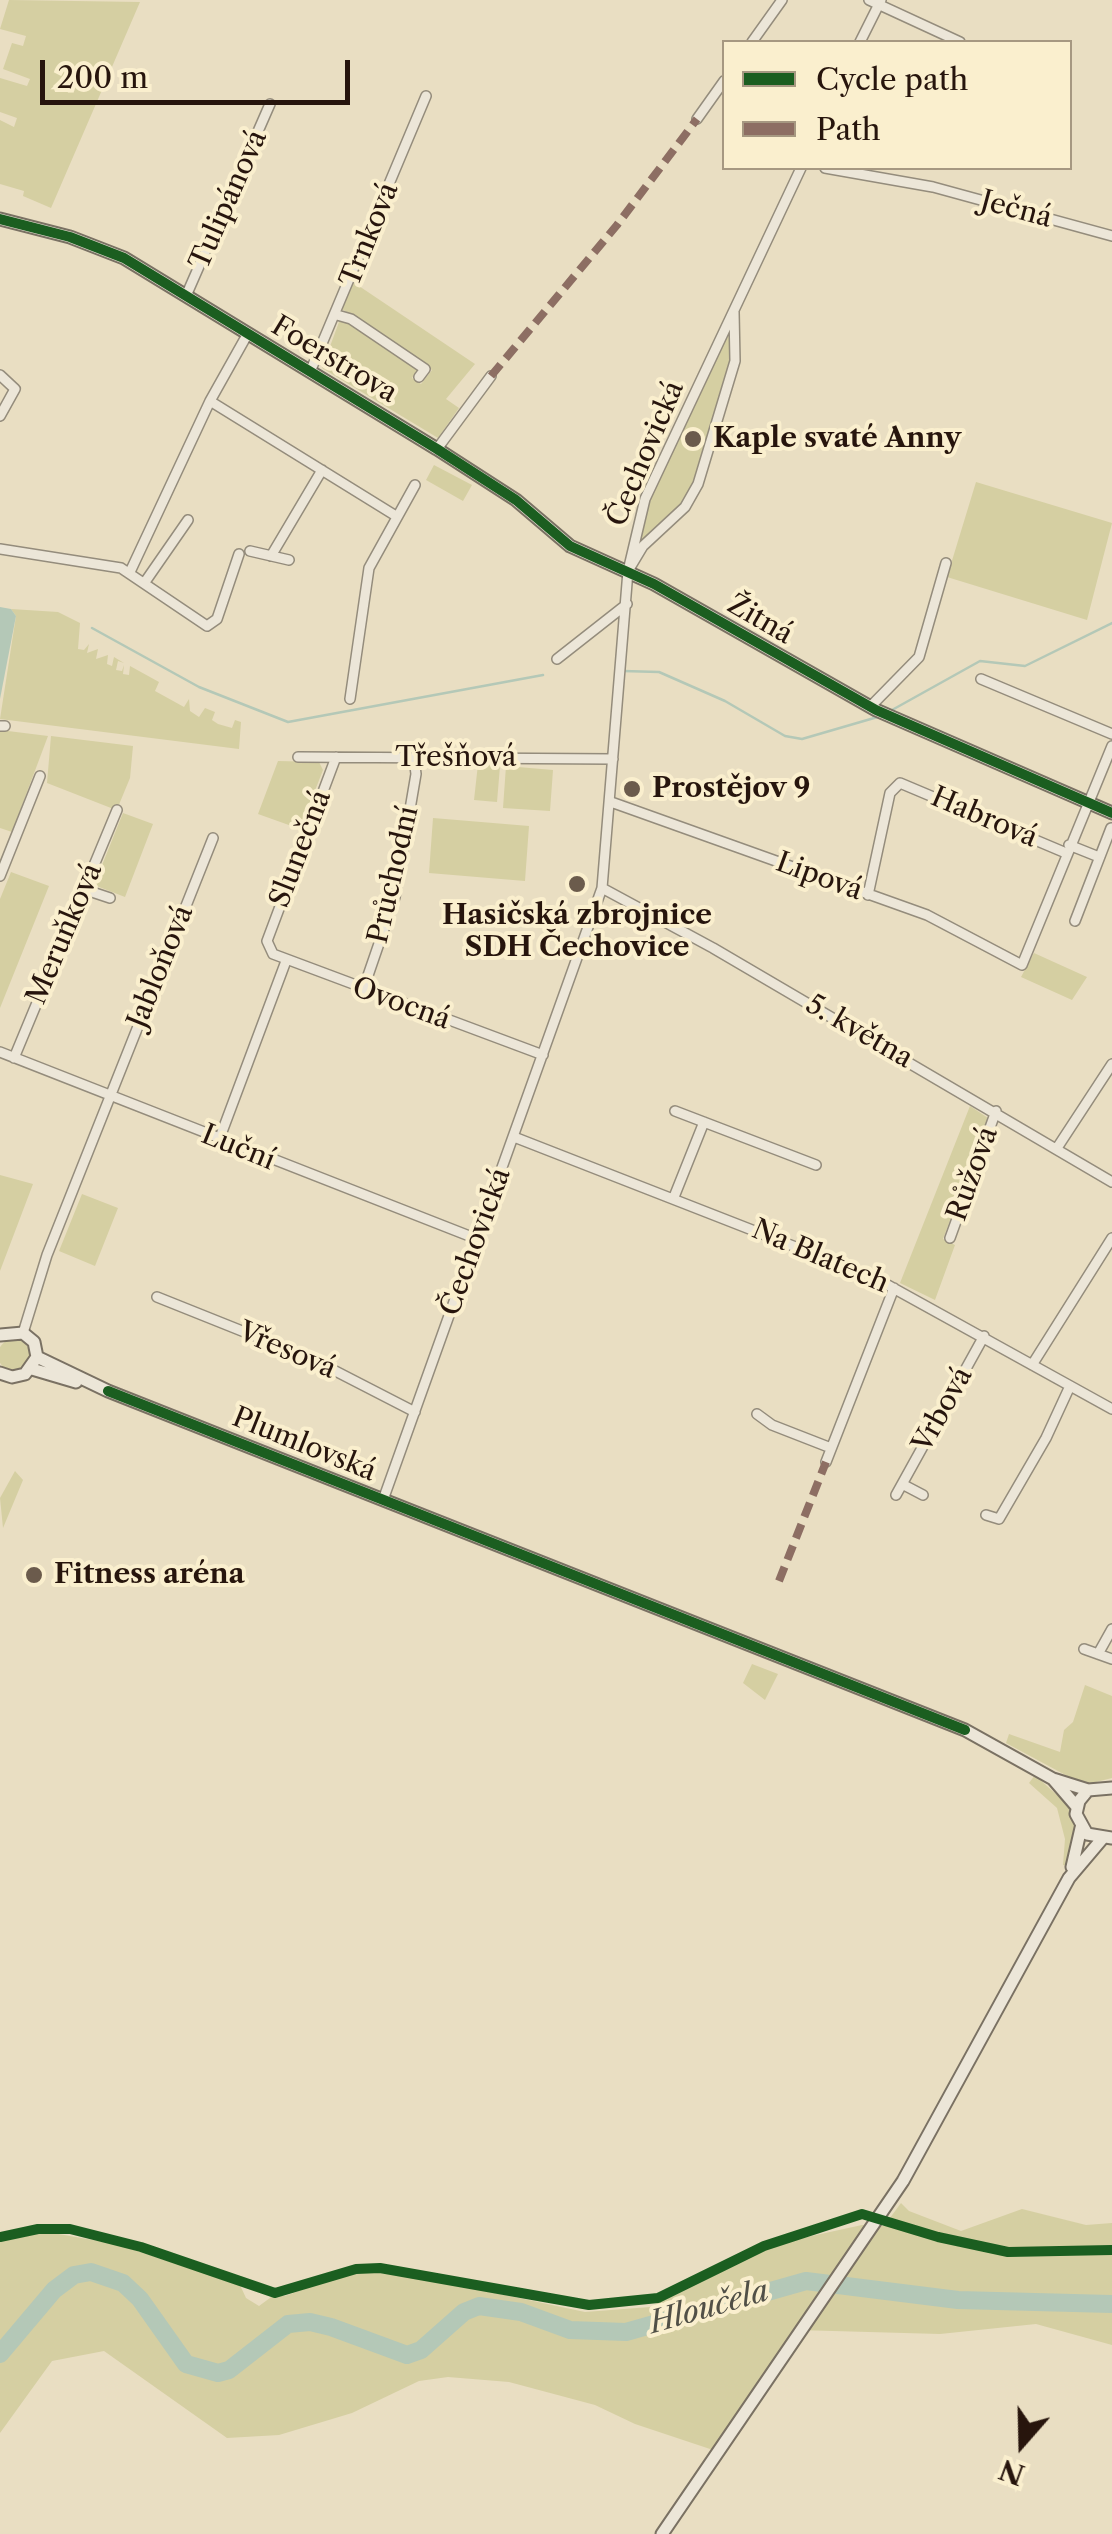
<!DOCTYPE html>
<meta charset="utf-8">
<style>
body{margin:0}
#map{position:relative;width:1112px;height:2534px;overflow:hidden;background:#e9dec2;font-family:"Libre Caslon Text",serif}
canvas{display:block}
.legend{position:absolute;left:722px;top:40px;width:350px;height:130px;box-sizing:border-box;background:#faefce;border:2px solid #a69881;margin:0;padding:12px 18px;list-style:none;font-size:30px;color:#27150d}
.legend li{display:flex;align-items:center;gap:20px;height:50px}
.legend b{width:50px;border:2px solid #a69881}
.north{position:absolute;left:972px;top:2394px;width:100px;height:100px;-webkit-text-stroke:8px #faefce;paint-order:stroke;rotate:200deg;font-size:28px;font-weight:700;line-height:40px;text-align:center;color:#27150d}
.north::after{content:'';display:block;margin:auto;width:35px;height:45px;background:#27150d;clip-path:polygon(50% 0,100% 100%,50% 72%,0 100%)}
.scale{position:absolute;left:40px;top:60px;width:310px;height:45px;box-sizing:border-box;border:5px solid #27150d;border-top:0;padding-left:12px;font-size:30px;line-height:35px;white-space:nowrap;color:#27150d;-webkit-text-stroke:8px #faefce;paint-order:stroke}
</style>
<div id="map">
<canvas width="1112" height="2534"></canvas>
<ul class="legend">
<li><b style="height:12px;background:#1b5e20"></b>Cycle path</li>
<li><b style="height:12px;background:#8d6e63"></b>Path</li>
</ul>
<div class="north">N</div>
<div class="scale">200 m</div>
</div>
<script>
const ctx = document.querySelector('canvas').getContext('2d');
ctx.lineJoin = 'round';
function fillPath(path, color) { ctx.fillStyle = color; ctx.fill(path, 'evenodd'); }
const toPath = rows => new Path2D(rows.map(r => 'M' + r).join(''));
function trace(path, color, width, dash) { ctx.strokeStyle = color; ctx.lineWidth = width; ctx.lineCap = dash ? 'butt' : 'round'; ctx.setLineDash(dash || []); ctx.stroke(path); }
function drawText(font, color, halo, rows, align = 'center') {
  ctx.font = font + ' "Libre Caslon Text",serif'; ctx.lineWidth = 8; ctx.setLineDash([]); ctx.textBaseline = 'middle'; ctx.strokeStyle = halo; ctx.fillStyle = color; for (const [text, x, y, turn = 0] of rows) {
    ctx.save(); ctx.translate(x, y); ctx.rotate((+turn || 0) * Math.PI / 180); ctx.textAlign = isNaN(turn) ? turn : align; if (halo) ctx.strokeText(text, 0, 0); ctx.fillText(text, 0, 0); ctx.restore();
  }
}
fillPath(toPath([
 [9,0,140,2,51,208,23,196,24,191,0,184,0,120,14,127,17,118,0,112,0,78,27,86,30,79,3,69,12,43,23,46,26,36,0,29],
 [353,282,475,364,446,399,459,408,438,438,322,368,339,322,345,318,418,368,412,378,421,384,432,370,342,309],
 [734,312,735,361,698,484,685,507,639,547,634,532],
 [434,465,472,485,463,501,426,480],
 [976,482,1112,523,1087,620,947,577],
 [11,609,58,612,80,623,78,649,84,650,89,644,87,653,98,649,96,659,108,655,107,664,112,666,114,657,124,663,118,661,116,670,122,671,124,665,123,674,129,675,130,666,159,682,155,691,184,707,189,699,190,711,199,717,205,708,215,712,212,720,218,724,232,728,235,720,241,722,239,749,0,719,16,616],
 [0,730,48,736,12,832,0,828],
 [51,736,133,746,130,778,118,807,111,808,47,783],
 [278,761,319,762,323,770,300,829,258,814],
 [478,764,500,766,497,802,474,800],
 [506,766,553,770,550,811,503,808],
 [123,813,153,824,125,897,94,885],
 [433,818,529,826,525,881,429,873],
 [11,872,49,886,0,1008,0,899],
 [1034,953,1087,977,1072,1000,1021,977],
 [970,1106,988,1118,943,1239,955,1245,935,1300,900,1283],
 [0,1175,33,1184,0,1271],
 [82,1194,118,1208,95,1266,59,1251],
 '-2 1355a16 16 0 1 1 32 0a16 16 0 1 1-32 0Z',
 [15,1471,23,1480,3,1528,0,1498],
 [752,1664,778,1674,765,1700,743,1683],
 [1085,1685,1112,1696,1112,1778,1084,1785,1006,1743,1009,1734,1060,1752,1064,1730,1073,1722],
 [1035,1775,1071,1808,1077,1831,1068,1866,1063,1865,1065,1839,1057,1808,1029,1783],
 [901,2203,909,2211,961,2231,1022,2209,1086,2225,1112,2223,1112,2345,1036,2324,940,2334,797,2330,716,2451,635,2424,595,2405,509,2382,448,2377,419,2381,352,2413,279,2435,227,2438,104,2351,52,2361,0,2433,0,2241,47,2232,116,2244,240,2285,246,2298,259,2306,274,2295,285,2296,358,2270,434,2280,585,2312,650,2307,775,2244,862,2225,884,2226]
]), '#d5cfa2');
fillPath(toPath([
 [0,607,11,609,16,616,0,699]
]), '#b4c8b7');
trace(toPath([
 [92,628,199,687,288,722,543,675],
 [623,671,659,672,725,701,785,736,802,739,881,716],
 [892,710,980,661,1025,666,1112,623]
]), '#b4c8b7', 2.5);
trace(toPath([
 [0,2354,54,2290,74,2275,91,2272,123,2283,140,2299,186,2364,218,2373,229,2370,288,2324,310,2322,331,2327,407,2355,421,2350,464,2312,479,2306,521,2312,570,2330,626,2332,806,2281,958,2300,1112,2304]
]), '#b4c8b7', 18);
const street = toPath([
 [869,0,960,42],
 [752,42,782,0],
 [860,42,881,0],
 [697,119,724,81],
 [825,168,933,187,1112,236],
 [186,296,270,104],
 [734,312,735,361,698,484,685,507,643,546,628,571,645,499,801,168],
 [337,315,351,319,425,369,419,377],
 [310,372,426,96],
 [0,375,15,389,0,416],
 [210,401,396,516],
 [437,449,491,376],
 [0,549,121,568,207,626,217,619,239,554],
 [250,551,289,560],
 [271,556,322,470],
 [130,572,210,401,247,335],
 [145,582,188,520],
 [557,659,627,604],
 [981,679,1112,734],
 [350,699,369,568,415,485],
 [870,707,919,657,946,563],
 [0,726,5,726],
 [298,757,613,759],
 [336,757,267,941,273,954,543,1055],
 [611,802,927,915,1022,965,1112,746],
 [1069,845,1099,857],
 [0,876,40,776],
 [602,888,713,948,1112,1182],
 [86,890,110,898],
 [868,895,890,793,900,783,1066,853],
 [1075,921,1111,828],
 [363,990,395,897,416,774,414,758],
 [0,1052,477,1239],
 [14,1058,117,810],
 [675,1111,816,1165],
 [514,1137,875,1278,1112,1409],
 [219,1140,286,961],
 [1057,1148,1112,1064],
 [674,1197,704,1122],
 [950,1238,996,1111],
 [157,1297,312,1359,415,1412],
 [23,1333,47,1255,213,838],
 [1032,1365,1112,1238],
 [757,1414,772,1425,831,1448],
 [826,1462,894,1288],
 [902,1484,923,1495],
 [896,1495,984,1336],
 [383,1500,602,888,628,571],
 [986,1515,999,1519,1046,1438,1070,1386],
 [1084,1649,1112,1659],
 [1098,1654,1112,1629]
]);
const secondary = toPath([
 [0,219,70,237,124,258,437,449,516,500,570,546,654,584,876,710,1112,813],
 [0,1335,23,1333,34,1342,37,1357,25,1374,12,1377,0,1373],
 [37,1357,108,1391,965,1730,1053,1779,1088,1790],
 [32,1369,76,1382],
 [1053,1779,1077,1807],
 [1112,1788,1088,1790,1079,1801,1076,1814,1087,1834,1112,1838],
 [1072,1867,1081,1828],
 [662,2534,903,2181,1069,1878,1102,1839]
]);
trace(street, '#948c7c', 12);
trace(secondary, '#7a7163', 15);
trace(street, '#ece6d8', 9);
trace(secondary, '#ece6d8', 11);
trace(toPath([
 [491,376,617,225,697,119],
 [779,1581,826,1462]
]), '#8d6e63', 8, [15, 8]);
trace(toPath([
 [0,219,70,237,124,258,437,449,516,500,570,546,654,584,876,710,1112,813],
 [108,1391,965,1730],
 [0,2237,38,2229,70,2229,141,2247,275,2293,356,2269,380,2268,589,2305,658,2298,764,2246,862,2214,938,2237,1008,2252,1112,2250]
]), '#1b5e20', 10);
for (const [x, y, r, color] of [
 [693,439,10,"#6b5b4c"],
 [632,789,10,"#6b5b4c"],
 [577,884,10,"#6b5b4c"],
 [34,1575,10,"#6b5b4c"]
]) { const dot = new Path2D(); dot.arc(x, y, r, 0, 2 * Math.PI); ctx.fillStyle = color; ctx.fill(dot); trace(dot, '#faefce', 4); }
drawText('28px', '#27150d', '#faefce', [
 ["Tulipánová",229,200,-66],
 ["Ječná",1016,210,15],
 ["Trnková",370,235,-68],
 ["Foerstrova",334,360,31],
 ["Čechovická",646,454,-67],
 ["Žitná",760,620,30],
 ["Třešňová",456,758],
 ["Habrová",984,818,23],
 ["Slunečná",301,849,-69],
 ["Průchodní",394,875,-77],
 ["Lipová",819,877,20],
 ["Meruňková",65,934,-67],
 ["Jabloňová",161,967,-68],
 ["Ovocná",401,1004,20],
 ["5. května",859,1032,30],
 ["Luční",238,1148,22],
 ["Růžová",973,1174,-70],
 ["Čechovická",476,1242,-70],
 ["Na Blatech",820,1257,23],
 ["Vřesová",287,1351,23],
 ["Vrbová",943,1410,-61],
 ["Plumlovská",304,1445,22]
]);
drawText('bold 28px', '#27150d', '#faefce', [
 ["Kaple svaté Anny",713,439],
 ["Prostějov 9",652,789],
 ["Hasičská zbrojnice",577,916,"center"],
 ["SDH Čechovice",577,948,"center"],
 ["Fitness aréna",54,1575]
], 'left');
drawText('italic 30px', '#515047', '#faefce', [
 ["Hloučela",709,2308,-16]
]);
</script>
